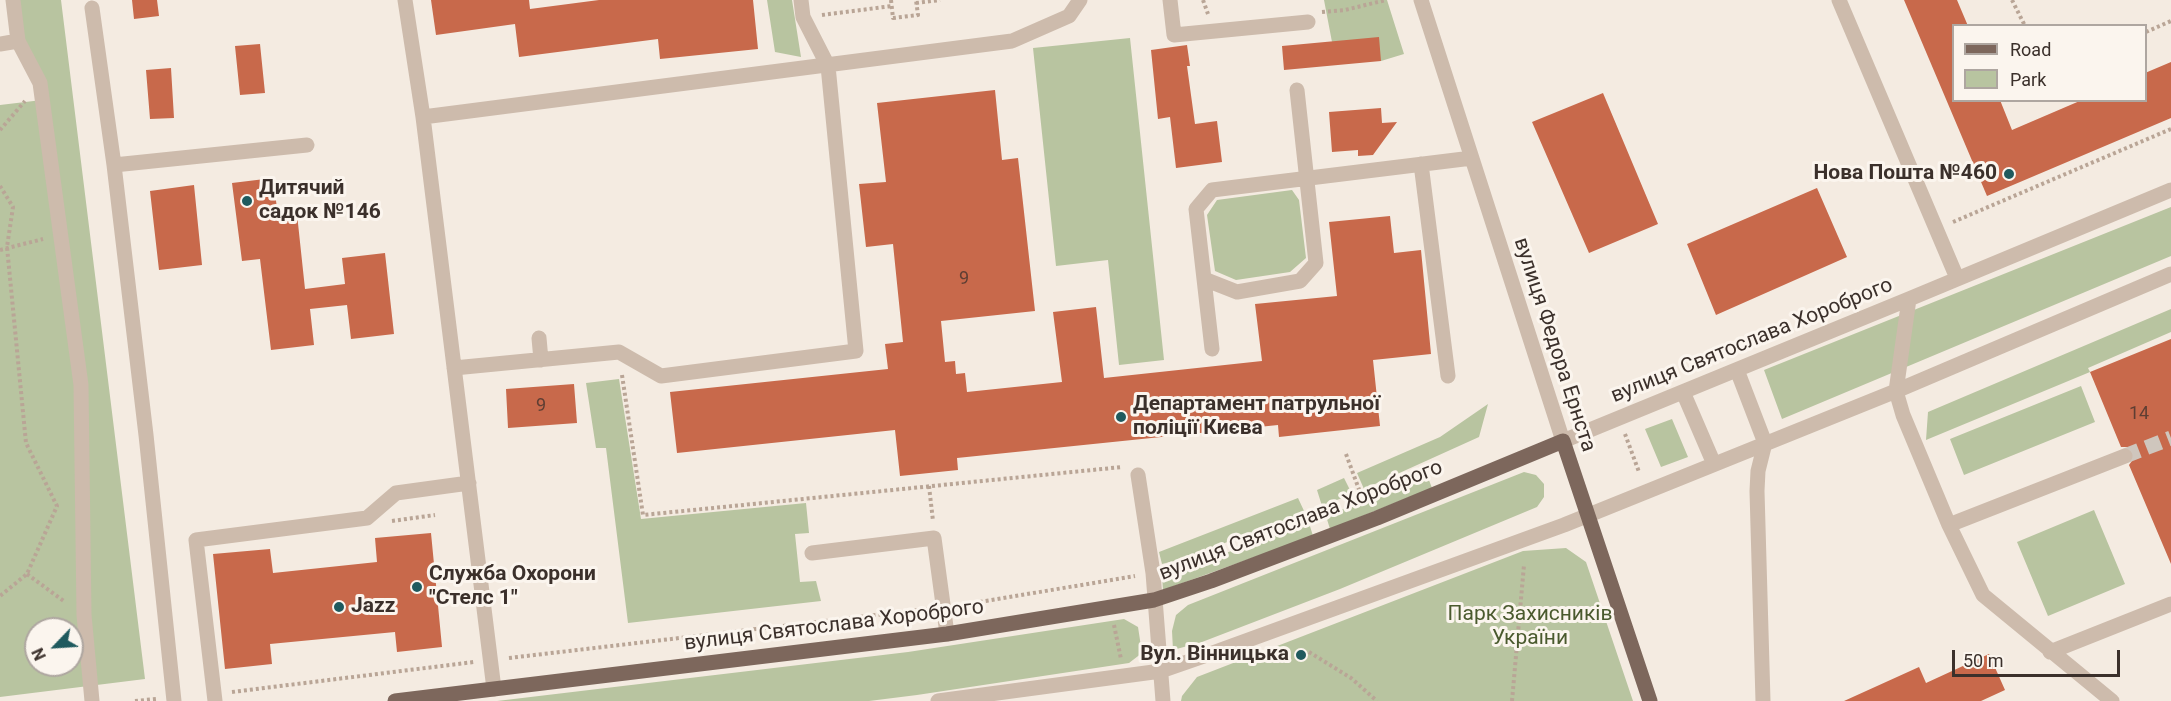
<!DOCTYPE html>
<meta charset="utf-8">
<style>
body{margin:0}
#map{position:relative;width:2171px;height:701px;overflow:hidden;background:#f4ebe1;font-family:Roboto,sans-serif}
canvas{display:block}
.legend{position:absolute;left:1952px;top:24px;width:195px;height:78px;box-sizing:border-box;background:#fbf5ee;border:2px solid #aea6a0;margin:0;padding:8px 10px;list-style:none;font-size:18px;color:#3b302b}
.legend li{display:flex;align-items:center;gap:12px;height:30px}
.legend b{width:30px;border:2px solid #aea6a0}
.north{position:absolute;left:24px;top:617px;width:60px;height:60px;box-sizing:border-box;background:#fbf5ee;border:2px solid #aea6a0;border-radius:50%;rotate:245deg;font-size:16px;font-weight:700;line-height:24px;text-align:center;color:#3b302b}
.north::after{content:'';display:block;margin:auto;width:21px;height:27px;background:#1f5a5e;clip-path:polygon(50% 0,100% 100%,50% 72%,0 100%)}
.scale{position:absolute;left:1952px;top:650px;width:168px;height:27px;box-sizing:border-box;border:3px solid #3b302b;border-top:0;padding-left:8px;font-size:18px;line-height:21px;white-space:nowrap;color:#3b302b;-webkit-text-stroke:4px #fbf5ee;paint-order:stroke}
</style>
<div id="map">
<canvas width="2171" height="701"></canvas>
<ul class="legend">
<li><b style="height:8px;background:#7d675c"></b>Road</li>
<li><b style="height:16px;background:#b8c4a0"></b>Park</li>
</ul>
<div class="north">N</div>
<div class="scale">50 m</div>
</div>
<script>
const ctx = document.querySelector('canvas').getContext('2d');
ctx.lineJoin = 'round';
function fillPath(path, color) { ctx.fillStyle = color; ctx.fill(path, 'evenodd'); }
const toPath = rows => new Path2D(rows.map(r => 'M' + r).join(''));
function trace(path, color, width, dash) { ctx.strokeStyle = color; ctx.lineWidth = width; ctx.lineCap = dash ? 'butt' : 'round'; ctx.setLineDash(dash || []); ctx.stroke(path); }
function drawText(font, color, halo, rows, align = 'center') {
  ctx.font = font + ' Roboto,sans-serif'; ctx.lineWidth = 6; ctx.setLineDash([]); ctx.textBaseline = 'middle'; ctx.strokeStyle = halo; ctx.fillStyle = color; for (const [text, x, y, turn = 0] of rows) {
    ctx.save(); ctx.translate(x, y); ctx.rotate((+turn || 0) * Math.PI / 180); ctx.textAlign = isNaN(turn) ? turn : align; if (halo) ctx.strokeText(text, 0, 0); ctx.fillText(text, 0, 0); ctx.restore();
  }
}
fillPath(toPath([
 [13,0,61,0,145,679,0,697,0,105,42,100,18,41],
 [36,629,72,629,72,665,36,665],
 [767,0,792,0,801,57,775,52],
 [1324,0,1387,0,1404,54,1381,61,1332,42],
 [1130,38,1164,360,1119,365,1108,260,1056,266,1033,48],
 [1292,190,1299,200,1306,258,1290,272,1236,280,1215,271,1207,215,1217,200],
 [2171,207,2171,256,1782,419,1764,370],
 [2171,309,2171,332,2088,368,2090,372,1926,440,1928,412],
 [619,379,641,519,806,503,809,533,795,534,800,582,816,581,821,601,628,623,606,448,596,448,586,383],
 [2081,386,2095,422,1964,475,1950,439],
 [1488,404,1479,437,1364,489,1357,473,1440,437],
 [1672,419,1688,457,1661,467,1645,429],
 [1524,472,1536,475,1544,484,1544,497,1537,507,1340,589,1202,642,1173,650,1172,631,1176,615,1188,605],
 [1427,475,1432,488,1330,529,1326,516],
 [1344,478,1352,494,1322,506,1317,490],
 [1298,498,1305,513,1182,559,1162,564,1159,552],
 [2094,510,2125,584,2048,616,2017,542],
 [1309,523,1313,536,1163,590,1162,576],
 [1566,548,1586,562,1633,701,1181,701,1182,696,1197,677,1523,551],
 [1124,619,1138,627,1142,653,1129,663,917,695,869,701,497,701,908,652]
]), '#b8c4a0');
fillPath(toPath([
 [132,0,157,0,159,16,134,19],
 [431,0,529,0,530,9,599,0,753,0,758,49,660,59,658,39,519,57,515,24,436,35],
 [1904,0,1957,0,1968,26,1953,26,1953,100,2000,100,2012,130,2082,100,2145,100,2145,73,2171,62,2171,118,1987,196],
 [1379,37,1381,61,1284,70,1282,46],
 [260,44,265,93,240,95,235,46],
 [1187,45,1190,66,1187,66,1195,124,1217,121,1222,162,1176,168,1170,117,1158,119,1151,50],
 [171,68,174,118,150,119,146,70],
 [995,90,1002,160,1018,158,1035,311,941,321,945,362,955,361,956,374,965,373,967,392,1062,382,1053,312,1096,307,1104,378,1262,361,1255,304,1337,296,1329,222,1390,216,1394,253,1421,250,1431,354,1373,360,1380,426,1279,437,1278,425,957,458,958,470,900,476,895,430,677,453,670,392,888,369,885,344,903,342,893,244,866,247,859,184,886,182,877,103],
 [1603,93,1658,224,1589,253,1532,122],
 [1381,108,1382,123,1397,122,1373,155,1358,156,1358,150,1332,152,1329,112],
 [273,178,278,216,297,214,305,289,345,284,342,258,385,253,394,334,351,339,347,305,310,309,314,345,271,350,260,259,242,261,232,183],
 [194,185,202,265,159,270,150,191],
 [1817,188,1847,257,1716,315,1687,244],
 [2171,339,2171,564,2129,465,2134,458,2134,452,2127,447,2121,447,2090,372],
 [574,384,577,423,508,428,506,389],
 [431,533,442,647,397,652,395,632,270,644,272,664,225,669,213,554,270,549,273,573,377,562,375,538],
 [1989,654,2005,690,1981,701,1844,701,1919,667,1926,683]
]), '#c8694b');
trace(toPath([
 [2125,456,2171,438]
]), '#cfc6bd', 15, [15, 8]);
trace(toPath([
 [891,0,893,18,918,15,916,0],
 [1203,0,1208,14],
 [2012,0,2025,26],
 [916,3,940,0],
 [1322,12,1345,10,1386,0],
 [822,15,892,6],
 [2146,32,2171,21],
 [0,130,25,101],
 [0,186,13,207,7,247,26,443,57,506,27,574,0,596],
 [1953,222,2171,129],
 [0,250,43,239],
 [622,375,643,515,1122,467],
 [1625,434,1639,472],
 [1346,454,1361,495],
 [929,486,933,521],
 [392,521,435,515],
 [27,574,65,602],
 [962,605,1135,576],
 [1114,625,1121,659],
 [1309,652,1351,678,1377,701],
 [509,658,927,609],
 [232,692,474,662],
 [135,701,156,699],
 [1512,701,1524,565]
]), '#b9a596', 4, [3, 3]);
trace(toPath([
 [405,0,423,117,494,689],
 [1170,0,1174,35,1308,22],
 [1421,0,1563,441,1909,299,2171,190],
 [1839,0,1957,278],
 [92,8,114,165,146,435,174,701],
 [18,41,40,83,81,385,84,615,92,701],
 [0,44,18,41,13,0],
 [423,117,1012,41,1069,16,1080,0],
 [1421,164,1448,376],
 [114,165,307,145],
 [1204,279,1237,292,1300,281,1316,263,1297,90],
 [1909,299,1896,391,1903,415,1949,525,1983,595,2112,701],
 [539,338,541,360],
 [1212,349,1196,209,1212,190,1472,158],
 [454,368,619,352,661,376,856,351,828,66,803,17,801,0],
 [1737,370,1765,443,1758,471,1757,491,1763,701],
 [1683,392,1714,464],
 [1138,475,1153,573,1163,701],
 [1949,525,2125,456],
 [812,553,934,538,947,634],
 [2050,652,2171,604],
 [215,701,196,540,367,518,396,493,469,483],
 [938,701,1161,671,1207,655,1564,525,1896,391,2171,274]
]), '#cdbbac', 15);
trace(toPath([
 [395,701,947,634,1154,600,1211,581,1377,518,1563,441,1650,701]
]), '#7d675c', 15);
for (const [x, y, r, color] of [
 [2009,174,6,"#1f5a5e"],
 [247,201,6,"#1f5a5e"],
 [1121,417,6,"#1f5a5e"],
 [417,587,6,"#1f5a5e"],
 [339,607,6,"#1f5a5e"],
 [1301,655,6,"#1f5a5e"]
]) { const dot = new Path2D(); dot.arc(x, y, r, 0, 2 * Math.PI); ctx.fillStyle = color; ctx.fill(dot); trace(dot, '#fbf5ee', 2); }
drawText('18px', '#5e3e33', null, [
 ["9",964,279],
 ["9",541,406],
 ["14",2139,414]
]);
drawText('bold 21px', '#3b302b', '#fbf5ee', [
 ["Нова Пошта №460",1997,174,"right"],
 ["Дитячий",259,189],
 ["садок №146",259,213],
 ["Департамент патрульної",1133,405],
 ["поліції Києва",1133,429],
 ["Служба Охорони",429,575],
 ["\"Стелс 1\"",429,599],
 ["Jazz",351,607],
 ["Вул. Вінницька",1289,655,"right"]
], 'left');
drawText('21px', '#3b302b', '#fbf5ee', [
 ["вулиця Святослава Хороброго",1752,341,-22],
 ["вулиця Федора Ернста",1554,345,72],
 ["вулиця Святослава Хороброго",1301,521,-21],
 ["вулиця Святослава Хороброго",834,626,-7]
]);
drawText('21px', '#4a5a2e', '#fbf5ee', [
 ["Парк Захисників",1530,615],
 ["України",1530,639]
]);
</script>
